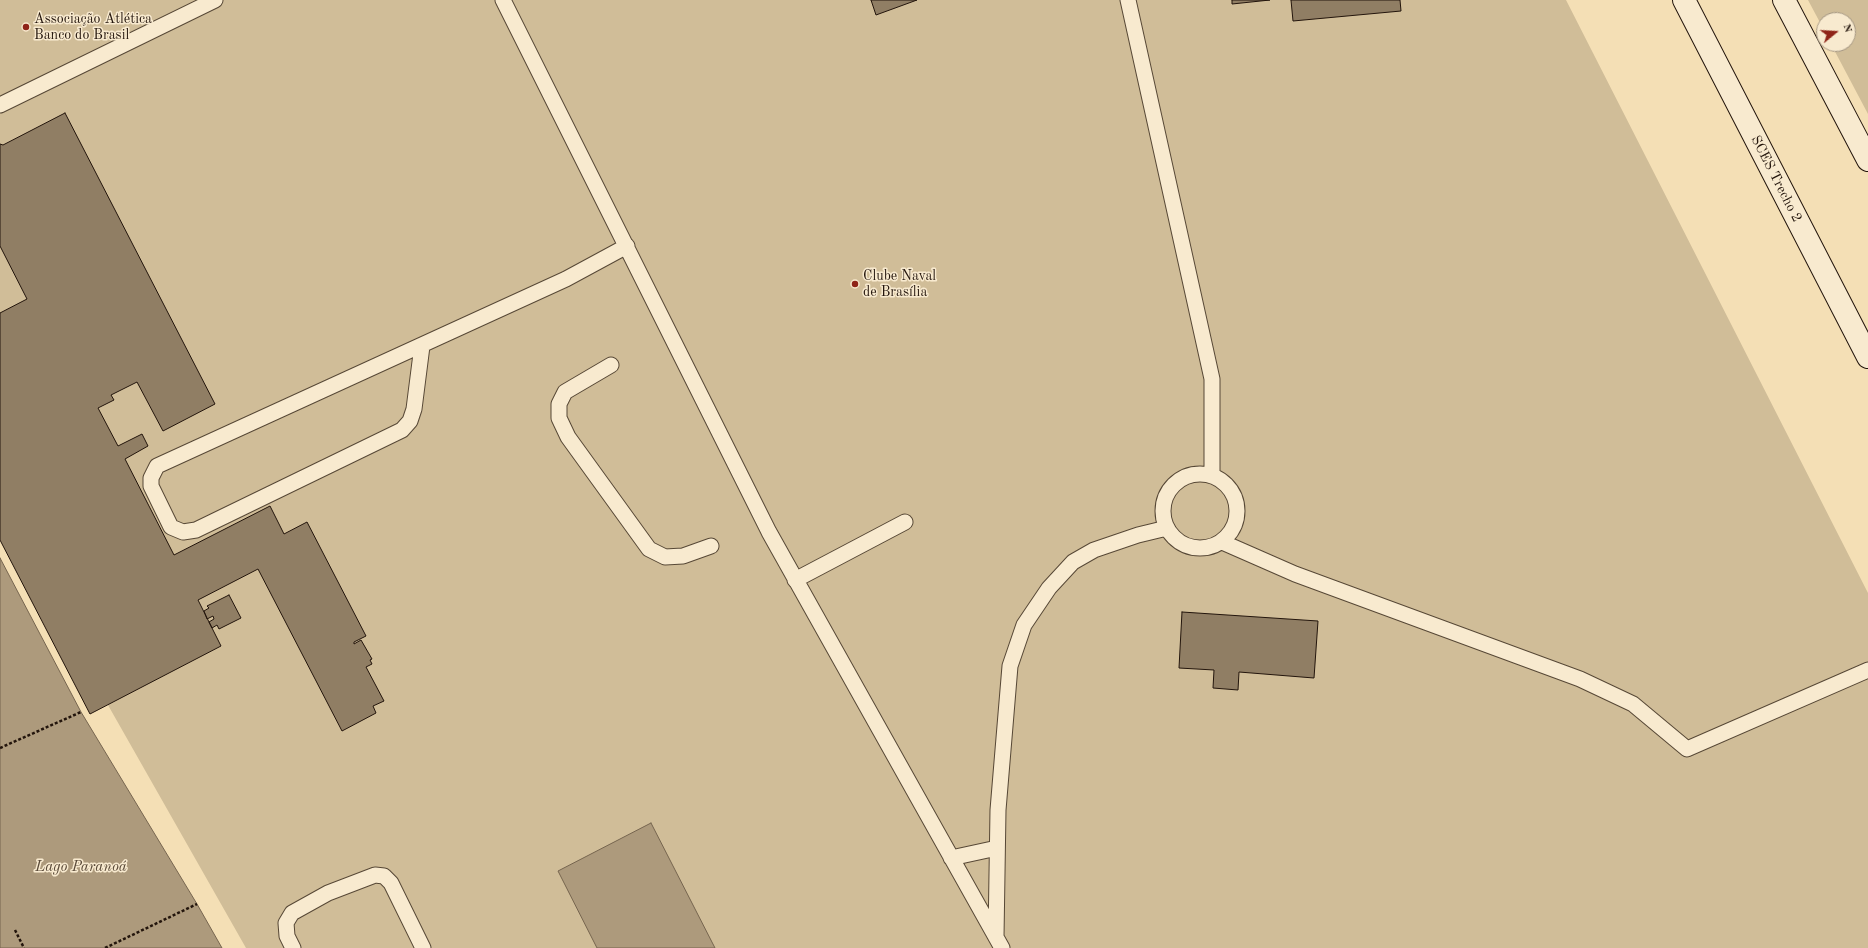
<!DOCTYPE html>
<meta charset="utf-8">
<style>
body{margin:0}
#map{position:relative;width:1868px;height:948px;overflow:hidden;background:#f4dfb5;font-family:"Old Standard TT",serif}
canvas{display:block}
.north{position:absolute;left:1816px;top:12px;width:40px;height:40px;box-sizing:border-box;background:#f8eacf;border:1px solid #a39581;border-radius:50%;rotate:72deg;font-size:11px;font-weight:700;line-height:16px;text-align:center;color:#23150c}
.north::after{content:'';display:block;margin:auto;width:14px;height:18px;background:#8f2418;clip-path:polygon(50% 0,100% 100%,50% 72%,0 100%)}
</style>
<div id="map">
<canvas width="1868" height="948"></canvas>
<div class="north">N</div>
</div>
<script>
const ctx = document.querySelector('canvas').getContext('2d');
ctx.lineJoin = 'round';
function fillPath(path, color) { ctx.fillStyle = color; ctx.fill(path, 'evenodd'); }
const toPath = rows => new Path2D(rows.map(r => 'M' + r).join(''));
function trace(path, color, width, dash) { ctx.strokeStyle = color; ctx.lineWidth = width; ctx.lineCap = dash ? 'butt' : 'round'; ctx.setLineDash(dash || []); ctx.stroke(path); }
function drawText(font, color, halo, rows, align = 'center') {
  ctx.font = font + ' "Old Standard TT",serif'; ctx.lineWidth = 3; ctx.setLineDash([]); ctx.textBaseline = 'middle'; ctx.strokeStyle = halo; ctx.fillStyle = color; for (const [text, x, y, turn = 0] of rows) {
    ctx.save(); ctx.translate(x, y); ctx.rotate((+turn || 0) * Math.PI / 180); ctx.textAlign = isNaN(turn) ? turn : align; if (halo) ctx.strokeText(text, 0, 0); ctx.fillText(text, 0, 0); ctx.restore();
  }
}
fillPath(toPath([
 [0,0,1566,0,1868,593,1868,948,246,948,0,515],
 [1808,0,1868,0,1868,114,1831,44,1848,44,1848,20,1824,20,1824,30]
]), '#d0bd98');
const water = toPath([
 [0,558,81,712,197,904,222,948,0,948,0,558],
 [651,823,715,948,597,948,558,871,651,823]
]);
fillPath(water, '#ad9a7c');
trace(water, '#76654f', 1);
const building = toPath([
 [871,0,917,0,876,15,871,0],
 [1232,0,1270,0,1232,4,1232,0],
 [1291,0,1400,0,1401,11,1293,21,1291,0],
 [65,113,215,404,163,431,137,382,111,395,114,400,98,408,118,446,142,434,148,446,125,459,174,555,270,506,284,534,307,522,366,636,354,642,354,644,361,640,372,659,370,660,372,664,366,667,384,701,373,706,376,713,342,731,258,569,198,600,221,646,90,714,0,540,0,313,27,299,0,246,0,144,3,145,65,113],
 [229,595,241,618,219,629,217,625,212,628,209,622,214,619,213,616,207,619,204,611,209,608,207,606,229,595],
 [1182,612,1318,621,1314,678,1239,672,1238,690,1213,688,1214,670,1179,668,1182,612]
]);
fillPath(building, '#907e64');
trace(building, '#23150c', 1);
const lane = toPath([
 [503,0,769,532,1002,948],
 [1128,0,1212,379,1212,475],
 [0,105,215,0],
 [422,346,414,409,410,421,402,430,196,530,183,532,171,527,151,486,151,478,157,466,566,279,627,246],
 [611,365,565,392,559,404,559,418,568,437,649,549,665,557,683,556,711,546],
 '1163 511a37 37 0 1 1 74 0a37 37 0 1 1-74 0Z',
 [1222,542,1295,574,1580,679,1633,704,1687,749,1868,670],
 [795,580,905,522],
 [951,858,997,848],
 [996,937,998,810,1010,666,1024,625,1049,588,1073,562,1094,550,1138,535,1167,528],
 [293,948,287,936,286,923,292,913,328,893,375,875,384,876,391,883,423,948]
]);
const secondary = toPath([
 [1684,0,1868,357],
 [1784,0,1868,160]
]);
trace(lane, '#574836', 17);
trace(secondary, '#23150c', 24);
trace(toPath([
 [0,748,81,712],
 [15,930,24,948],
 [105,948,197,904]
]), '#23150c', 2.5, [3, 2]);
trace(lane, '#f8eacf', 15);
trace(secondary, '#f8eacf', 22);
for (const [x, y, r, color] of [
 [26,27,4,"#8f2418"],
 [855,284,4,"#8f2418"]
]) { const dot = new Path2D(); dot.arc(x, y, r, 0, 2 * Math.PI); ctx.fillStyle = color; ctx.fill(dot); trace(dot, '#f8eacf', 1.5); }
drawText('14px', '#23150c', '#f8eacf', [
 ["Associação Atlética",34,19],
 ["Banco do Brasil",34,35],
 ["Clube Naval",863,276],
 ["de Brasília",863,292]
], 'left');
drawText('14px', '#23150c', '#f8eacf', [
 ["SCES Trecho 2",1776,179,63]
]);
drawText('italic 15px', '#5a4a39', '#f8eacf', [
 ["Lago Paranoá",81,867]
]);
</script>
